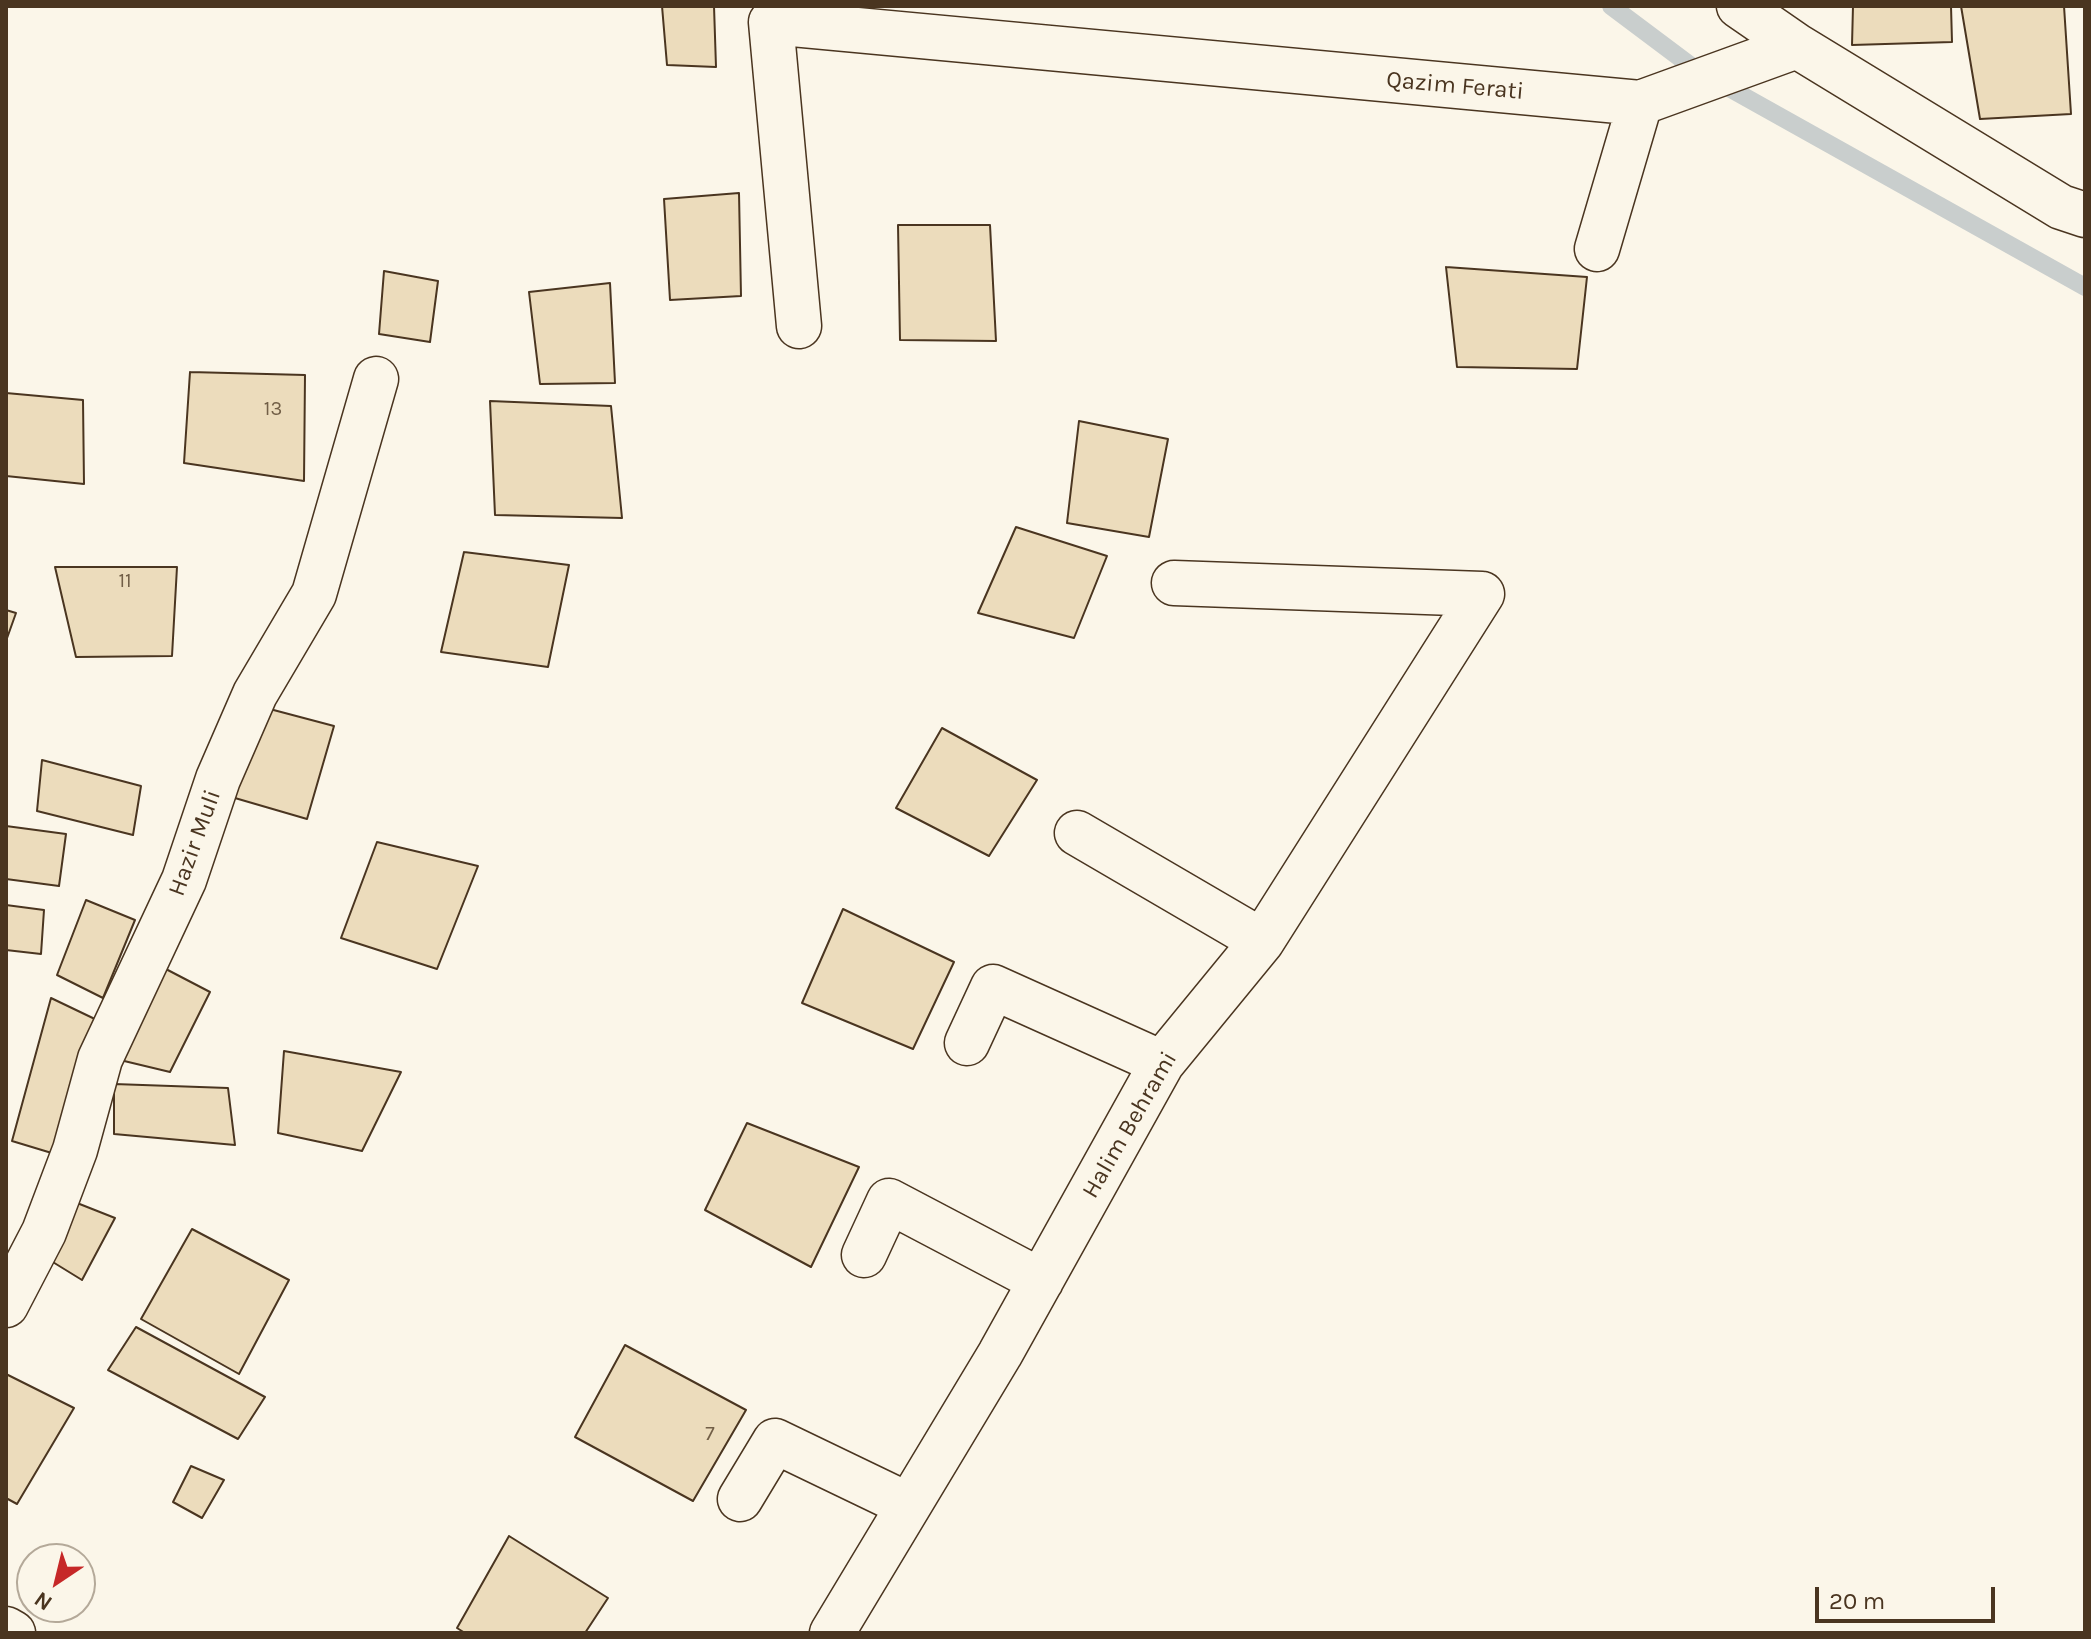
<!DOCTYPE html>
<style>
body{margin:0}
#map{position:relative;width:2091px;height:1639px;overflow:hidden;background:#fbf6e9;font-family:Karla,sans-serif}
canvas{display:block}
.frame{position:absolute;inset:0;border:8px solid #4a3520;pointer-events:none}
.north{position:absolute;left:16px;top:1543px;width:80px;height:80px;box-sizing:border-box;background:#fbf6e9;border:2px solid #b4a999;border-radius:50%;rotate:215deg;font-size:22px;font-weight:700;line-height:32px;text-align:center;color:#4a3520}
.north::after{content:'';display:block;margin:auto;width:28px;height:36px;background:#c62828;clip-path:polygon(50% 0,100% 100%,50% 72%,0 100%)}
.scale{position:absolute;left:1815px;top:1587px;width:180px;height:36px;box-sizing:border-box;border:4px solid #4a3520;border-top:0;padding-left:10px;font-size:24px;line-height:28px;white-space:nowrap;color:#4a3520;-webkit-text-stroke:6px #fbf6e9;paint-order:stroke}
</style>
<div id="map">
<canvas width="2091" height="1639"></canvas>
<div class="frame"></div>
<div class="north">N</div>
<div class="scale">20 m</div>
</div>
<script>
const ctx = document.querySelector('canvas').getContext('2d');
ctx.lineJoin = 'round';
const toPath = rows => new Path2D(rows.map(r => 'M' + r).join(''));
function trace(path, color, width, dash) { ctx.strokeStyle = color; ctx.lineWidth = width; ctx.lineCap = dash ? 'butt' : 'round'; ctx.setLineDash(dash || []); ctx.stroke(path); }
function fillPath(path, color) { ctx.fillStyle = color; ctx.fill(path, 'evenodd'); }
function drawText(font, color, halo, rows, align = 'center') {
  ctx.font = font + ' Karla,sans-serif'; ctx.lineWidth = 6; ctx.setLineDash([]); ctx.textBaseline = 'middle'; ctx.strokeStyle = halo; ctx.fillStyle = color; for (const [text, x, y, turn = 0] of rows) {
    ctx.save(); ctx.translate(x, y); ctx.rotate((+turn || 0) * Math.PI / 180); ctx.textAlign = isNaN(turn) ? turn : align; if (halo) ctx.strokeText(text, 0, 0); ctx.fillText(text, 0, 0); ctx.restore();
  }
}
trace(toPath([
 [1611,6,1695,69,2085,287]
]), '#c9cecd', 18);
const building = toPath([
 [662,6,714,6,716,67,667,65,662,6],
 [1853,6,1951,6,1952,42,1852,45,1853,6],
 [1961,6,2064,6,2071,114,1980,119,1961,6],
 [739,193,741,296,670,300,664,199,739,193],
 [898,225,990,225,996,341,900,340,898,225],
 [1446,267,1587,277,1577,369,1457,367,1446,267],
 [384,271,438,281,430,342,379,334,384,271],
 [610,283,615,383,540,384,529,292,610,283],
 [190,372,305,375,304,481,184,463,190,372],
 [6,393,83,400,84,484,6,476,6,393],
 [490,401,611,406,622,518,495,515,490,401],
 [1079,421,1168,439,1149,537,1067,523,1079,421],
 [1016,527,1107,556,1074,638,978,613,1016,527],
 [464,552,569,565,548,667,441,652,464,552],
 [55,567,177,567,172,656,76,657,55,567],
 [6,610,16,613,6,641,6,610],
 [266,708,334,726,307,819,228,796,266,708],
 [942,728,1037,780,989,856,896,808,942,728],
 [42,760,141,786,133,835,37,811,42,760],
 [6,826,66,834,59,886,6,879,6,826],
 [377,842,478,866,437,969,341,938,377,842],
 [86,900,135,920,103,998,57,975,86,900],
 [6,905,44,910,41,954,6,950,6,905],
 [843,909,954,962,913,1049,802,1003,843,909],
 [162,967,210,992,170,1072,120,1060,162,967],
 [51,998,99,1021,55,1154,12,1141,51,998],
 [284,1051,401,1072,362,1151,278,1133,284,1051],
 [114,1084,228,1088,235,1145,114,1134,114,1084],
 [747,1123,859,1167,811,1267,705,1210,747,1123],
 [72,1201,115,1218,82,1280,43,1256,72,1201],
 [192,1229,289,1280,239,1374,141,1319,192,1229],
 [136,1327,265,1397,238,1439,108,1370,136,1327],
 [625,1345,746,1410,693,1501,575,1437,625,1345],
 [6,1374,74,1408,17,1504,6,1498,6,1374],
 [191,1466,224,1480,202,1518,173,1502,191,1466],
 [509,1536,608,1598,585,1633,465,1633,457,1628,509,1536]
]);
fillPath(building, '#ecdcbc');
trace(building, '#4a3520', 2);
const minor = toPath([
 [1739,6,1797,46],
 [1597,249,1640,103],
 [799,326,771,22,1640,103,1797,46,2061,207,2085,215],
 [1174,583,1482,594],
 [1077,833,1262,941],
 [967,1043,993,987,1162,1063],
 [864,1255,889,1201,1041,1281],
 [6,1305,44,1232,75,1150,100,1059,184,880,218,779,255,694,314,594,376,379],
 [740,1499,775,1441,908,1505],
 [832,1633,1000,1354,1162,1063,1262,941,1482,594]
]);
const tertiary = toPath([
 [6,1629,13,1633]
]);
trace(minor, '#4a3520', 47);
trace(tertiary, '#4a3520', 47);
trace(minor, '#fbf6e9', 44);
trace(tertiary, '#fbf6e9', 44);
drawText('20px', '#725f47', null, [
 ["13",273,409],
 ["11",125,581],
 ["7",710,1434]
]);
drawText('24px', '#4a3520', '#fbf6e9', [
 ["Qazim Ferati",1455,86,5],
 ["Hazir Muli",195,843,-70],
 ["Halim Behrami",1130,1125,-60]
]);
</script>
